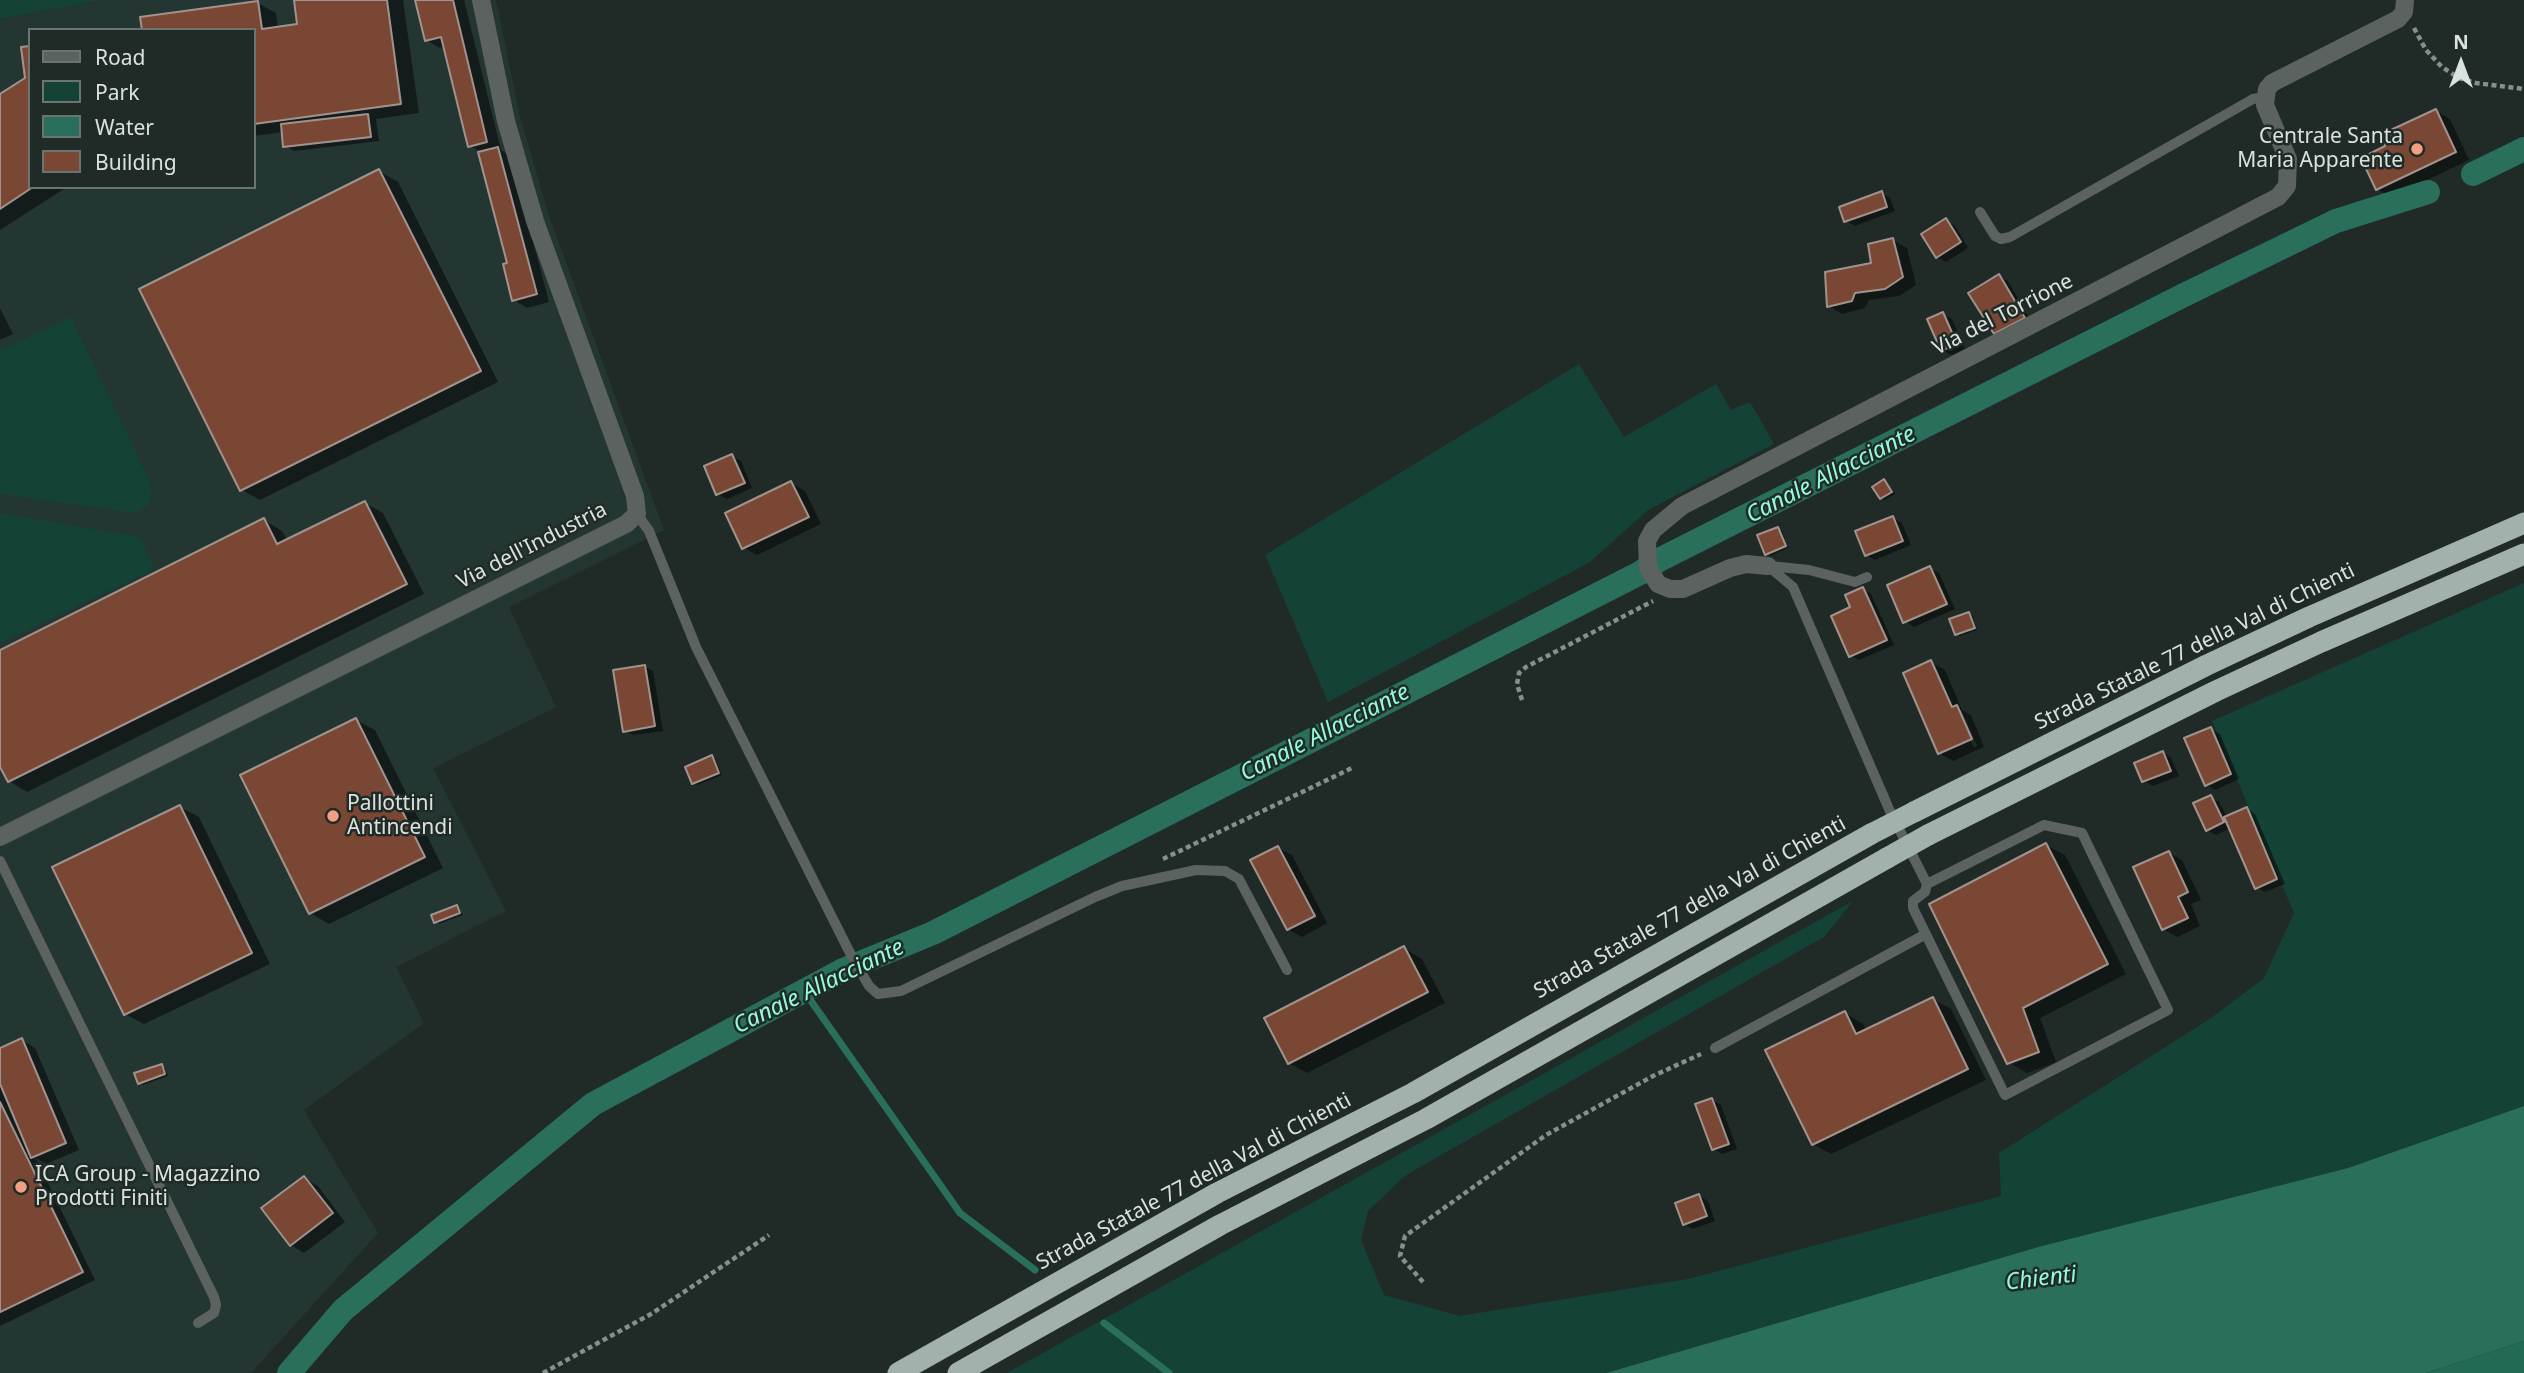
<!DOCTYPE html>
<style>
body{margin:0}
#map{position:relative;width:2524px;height:1373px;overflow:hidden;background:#202b27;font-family:"Noto Sans",sans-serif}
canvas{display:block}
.legend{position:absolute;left:28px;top:28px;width:228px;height:161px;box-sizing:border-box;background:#202b27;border:2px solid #6a7471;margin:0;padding:9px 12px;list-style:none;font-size:21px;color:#dae2df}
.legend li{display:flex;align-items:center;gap:14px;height:35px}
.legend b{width:35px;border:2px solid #6a7471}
.north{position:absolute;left:2426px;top:28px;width:70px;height:70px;-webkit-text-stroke:5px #202b27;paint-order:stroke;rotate:0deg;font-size:19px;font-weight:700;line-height:28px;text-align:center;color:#dae2df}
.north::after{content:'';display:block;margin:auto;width:24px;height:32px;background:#dae2df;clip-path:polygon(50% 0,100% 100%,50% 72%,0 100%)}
</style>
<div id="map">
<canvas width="2524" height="1373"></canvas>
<ul class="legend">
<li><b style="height:9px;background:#5c6260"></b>Road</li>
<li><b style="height:19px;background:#154236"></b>Park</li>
<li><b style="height:19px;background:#296f5c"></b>Water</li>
<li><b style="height:19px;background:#7a4734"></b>Building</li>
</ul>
<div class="north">N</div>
</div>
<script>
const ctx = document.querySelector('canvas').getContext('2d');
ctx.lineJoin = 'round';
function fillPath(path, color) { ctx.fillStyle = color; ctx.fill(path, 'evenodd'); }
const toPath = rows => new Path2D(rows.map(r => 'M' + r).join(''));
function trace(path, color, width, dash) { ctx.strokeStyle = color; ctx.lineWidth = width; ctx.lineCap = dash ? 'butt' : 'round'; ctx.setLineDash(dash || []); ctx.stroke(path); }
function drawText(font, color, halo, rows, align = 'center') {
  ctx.font = font + ' "Noto Sans",sans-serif'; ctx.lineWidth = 5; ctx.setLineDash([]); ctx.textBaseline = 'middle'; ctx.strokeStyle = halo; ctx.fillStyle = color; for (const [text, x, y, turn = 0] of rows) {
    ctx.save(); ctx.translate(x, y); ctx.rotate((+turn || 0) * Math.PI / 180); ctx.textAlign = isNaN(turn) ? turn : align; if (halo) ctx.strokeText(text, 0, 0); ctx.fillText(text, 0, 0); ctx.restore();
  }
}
fillPath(toPath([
 [104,0,496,0,519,113,548,213,664,530,509,607,556,707,433,768,506,911,396,967,424,1023,304,1110,378,1233,251,1373,0,1373,0,19],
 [30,30,254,30,254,187,30,187]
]), '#243631');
fillPath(toPath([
 [0,0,104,0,0,19],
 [71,317,152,486,150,504,135,513,0,494,0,350],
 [1579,364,1624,437,1716,384,1731,410,1750,402,1774,444,1648,510,1590,562,1328,702,1265,555],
 [0,513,140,537,155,569,0,643],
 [2524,583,2524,1106,2348,1168,2042,1246,1606,1373,1007,1373,1853,901,1824,937,1406,1175,1368,1211,1361,1240,1384,1295,1460,1316,1688,1279,2001,1196,1999,1153,2211,1018,2264,978,2294,913,2212,721]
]), '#154236');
fillPath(toPath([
 [2524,1341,2524,1373,2426,1373]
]), '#226956');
fillPath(toPath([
 [2524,1106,2524,1341,2426,1373,1606,1373,2042,1246,2348,1168]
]), '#296f5c');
fillPath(toPath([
 [296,0,403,0,419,113,376,119,379,141,294,151,285,146,283,132,254,136,254,30,258,3,276,13,278,28,299,26],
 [417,0,464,0,501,150,511,157,549,302,527,308,514,300,509,265,479,151,469,145,445,46,440,48,426,40],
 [30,48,30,187,67,187,0,230,0,96,27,79],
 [2436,111,2450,119,2469,160,2391,197,2377,189,2388,147],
 [379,171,398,182,498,382,260,500,242,490],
 [1882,193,1890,198,1895,211,1855,226,1846,221],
 [1946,220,1955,226,1968,248,1946,262,1937,257],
 [1893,240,1907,248,1916,285,1899,296,1869,300,1865,308,1842,314,1829,306,1873,264],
 [1999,276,2008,281,2032,323,2004,337,1995,332],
 [0,308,13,334,0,340],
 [1943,314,1952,319,1965,349,1951,355,1942,350],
 [732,456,741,461,752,488,727,499,718,494],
 [1884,481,1895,494,1885,500,1881,498],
 [791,483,805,491,821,524,757,555,743,547],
 [365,503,383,513,424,594,27,792,9,781,0,763,0,652,264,520,282,531,288,541],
 [1893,518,1902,523,1911,545,1875,560,1866,555],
 [1778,529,1782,531,1788,548,1770,556,1766,553],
 [1930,568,1939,573,1955,609,1914,627,1905,621],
 [1863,589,1871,594,1894,645,1859,660,1850,655,1853,608],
 [1969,614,1973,616,1977,630,1960,636,1956,634],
 [1931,662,1945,670,1962,710,1971,715,1984,747,1953,761,1939,753],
 [1958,710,1961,710,1977,746,1974,748],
 [644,666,653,671,663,731,633,735,625,730],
 [356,720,375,730,443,868,329,924,310,913],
 [2211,729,2220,734,2239,779,2215,790,2206,785],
 [2163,752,2171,758,2179,776,2153,786,2144,781],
 [712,757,715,759,722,775,697,785,694,783],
 [2211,797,2219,802,2227,817,2247,809,2255,814,2285,884,2265,892,2256,887,2231,828,2216,835,2207,830],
 [180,807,199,817,270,964,144,1024,125,1014],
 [2046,845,2065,855,2126,974,2040,1018,2056,1062,2027,1073,2008,1062],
 [1278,848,1292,855,1327,923,1302,937,1288,929],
 [2169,853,2182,860,2201,900,2191,904,2200,926,2177,937,2163,929],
 [457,907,463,915,439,924,436,922],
 [1404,948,1422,959,1445,1003,1307,1073,1289,1063],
 [1933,999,1951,1009,1986,1080,1831,1154,1813,1144,1845,1013,1863,1024,1867,1031],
 [22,1040,35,1048,79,1150,46,1164,36,1158,95,1280,0,1326,0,1049],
 [162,1065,165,1068,168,1076,143,1085,139,1083],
 [1712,1100,1721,1105,1737,1149,1722,1154,1713,1149],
 [304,1178,318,1186,345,1222,304,1253,291,1245],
 [1699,1196,1708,1201,1715,1221,1693,1229,1684,1224]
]), '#0007');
trace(toPath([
 [804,991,960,1213,1035,1270],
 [1104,1323,1169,1373]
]), '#296f5c', 7);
trace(toPath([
 [2473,174,2524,149],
 [289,1373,343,1310,593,1104,843,970,933,933,1640,573,1659,560,2184,295,2336,221,2428,192]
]), '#296f5c', 24);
const building = toPath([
 [294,0,387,0,401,104,254,124,254,30,142,30,140,17,258,1,262,29,297,24,294,0],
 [415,0,453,0,487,142,468,147,441,37,425,41,415,0],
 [30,46,30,187,33,187,0,209,0,94,25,78,21,47,30,46],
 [2436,109,2456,152,2376,190,2361,158,2385,146,2380,135,2436,109],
 [368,114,371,137,283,147,281,124,368,114],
 [498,147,537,294,512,301,503,264,507,263,478,152,498,147],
 [379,169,481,371,240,491,139,289,379,169],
 [1882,191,1887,207,1844,222,1839,207,1882,191],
 [1946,218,1961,242,1936,258,1921,234,1946,218],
 [1893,238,1903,277,1885,289,1855,293,1852,301,1827,307,1825,272,1871,263,1868,244,1893,238],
 [1999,274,2025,318,1994,334,1968,293,1999,274],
 [1943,312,1957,344,1941,351,1927,319,1943,312],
 [732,454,745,483,716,495,704,466,732,454],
 [1884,479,1892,492,1880,499,1872,487,1884,479],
 [791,481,809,517,742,549,725,513,791,481],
 [365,501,407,584,8,782,0,767,0,650,264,518,277,544,365,501],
 [1893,516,1903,541,1865,556,1855,531,1893,516],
 [1778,527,1786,546,1765,555,1757,535,1778,527],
 [1930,566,1947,604,1903,623,1887,585,1930,566],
 [1863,587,1887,640,1849,657,1831,616,1850,607,1845,595,1863,587],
 [1969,612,1975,628,1955,635,1949,619,1969,612],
 [1931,660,1952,707,1957,705,1972,739,1938,754,1903,673,1931,660],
 [645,665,655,726,623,732,613,670,645,665],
 [356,718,425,857,309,914,240,775,356,718],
 [2211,727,2231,774,2205,786,2184,738,2211,727],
 [2163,751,2171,771,2142,782,2134,763,2163,751],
 [712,755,719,773,692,784,685,767,712,755],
 [2211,795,2224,822,2206,831,2193,803,2211,795],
 [180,805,252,953,124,1015,52,867,180,805],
 [2247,807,2277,879,2255,889,2224,817,2247,807],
 [2046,843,2108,964,2023,1008,2039,1052,2007,1064,1929,904,2046,843],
 [1278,846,1315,916,1287,930,1250,860,1278,846],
 [2169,851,2188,892,2178,897,2188,918,2162,930,2133,867,2169,851],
 [457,905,460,913,434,923,431,915,457,905],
 [1404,946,1428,992,1288,1064,1264,1018,1404,946],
 [1933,997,1968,1069,1812,1145,1765,1050,1845,1011,1856,1034,1933,997],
 [22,1038,66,1143,31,1158,0,1084,0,1048,22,1038],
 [162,1064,165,1074,138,1084,134,1073,162,1064],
 [1712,1098,1729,1144,1712,1150,1695,1104,1712,1098],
 [0,1102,83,1272,0,1312,0,1102],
 [304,1176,333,1213,290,1246,261,1208,304,1176],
 [1699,1194,1707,1216,1683,1225,1675,1203,1699,1194]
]);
fillPath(building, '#7a4734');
trace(building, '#a0938e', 2);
trace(toPath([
 [2414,28,2426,50,2442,67,2459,78,2476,83,2524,89],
 [1522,700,1517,684,1519,673,1526,667,1653,601],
 [1163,859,1354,767],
 [1423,1282,1400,1256,1405,1236,1546,1135,1653,1076,1701,1054],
 [543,1373,651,1314,769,1235]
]), '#858f8b', 4.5, [5, 3.5]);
trace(toPath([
 [1980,212,1995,236,2001,239,2010,237,2253,99,2265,97],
 [637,514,649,531,696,647,849,951,869,986,878,994,901,991,1095,897,1122,886,1196,870,1225,871,1239,879,1287,970],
 [1768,566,1793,587,1889,809,1927,884],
 [1770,566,1809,570,1855,582,1867,577],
 [2044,825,2082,833,2168,1010,2005,1095,1913,908,1913,901,1925,892,1927,884,2044,825],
 [0,861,214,1297,216,1305,214,1313,198,1323],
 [1715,1048,1926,934]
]), '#5c6260', 10);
trace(toPath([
 [1768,566,1746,564,1730,568,1683,589,1670,589,1658,584,1648,568,1647,541,1653,530,1682,506,2278,197,2287,186,2288,159,2265,105,2267,89,2272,83,2398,19,2404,12,2405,0],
 [0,837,626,524,637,514,635,496,535,221,506,121,481,0]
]), '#5c6260', 18);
trace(toPath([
 [1914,812,2207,665,2309,617,2524,523],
 [1928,835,2216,691,2321,642,2524,554],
 [898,1373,1217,1193,1413,1093,1871,834],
 [958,1373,1220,1225,1426,1119,1887,858]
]), '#a3b1ac', 21);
trace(toPath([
 [1871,834,1914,812],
 [1887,858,1928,835]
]), '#a3b1ac', 21);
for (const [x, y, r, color] of [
 [2417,149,7,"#f2a081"],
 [333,816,7,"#f2a081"],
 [21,1187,7,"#f2a081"]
]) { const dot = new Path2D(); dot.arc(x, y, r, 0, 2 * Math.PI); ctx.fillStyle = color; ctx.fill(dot); trace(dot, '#202b27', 2.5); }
drawText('21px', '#dae2df', '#202b27', [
 ["Centrale Santa",2403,137,"right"],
 ["Maria Apparente",2403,161,"right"],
 ["Pallottini",347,804],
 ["Antincendi",347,828],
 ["ICA Group - Magazzino",35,1175],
 ["Prodotti Finiti",35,1199]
], 'left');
drawText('21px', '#dae2df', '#202b27', [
 ["Via del Torrione",2003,315,-27],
 ["Via dell'Industria",532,546,-27],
 ["Strada Statale 77 della Val di Chienti",2195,647,-26],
 ["Strada Statale 77 della Val di Chienti",1690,908,-29],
 ["Strada Statale 77 della Val di Chienti",1194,1182,-28]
]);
drawText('italic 23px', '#93fadb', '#202b27', [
 ["Canale Allacciante",1831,475,-27],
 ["Canale Allacciante",1325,733,-27],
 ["Canale Allacciante",819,987,-26],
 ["Chienti",2041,1279,-7]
]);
</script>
